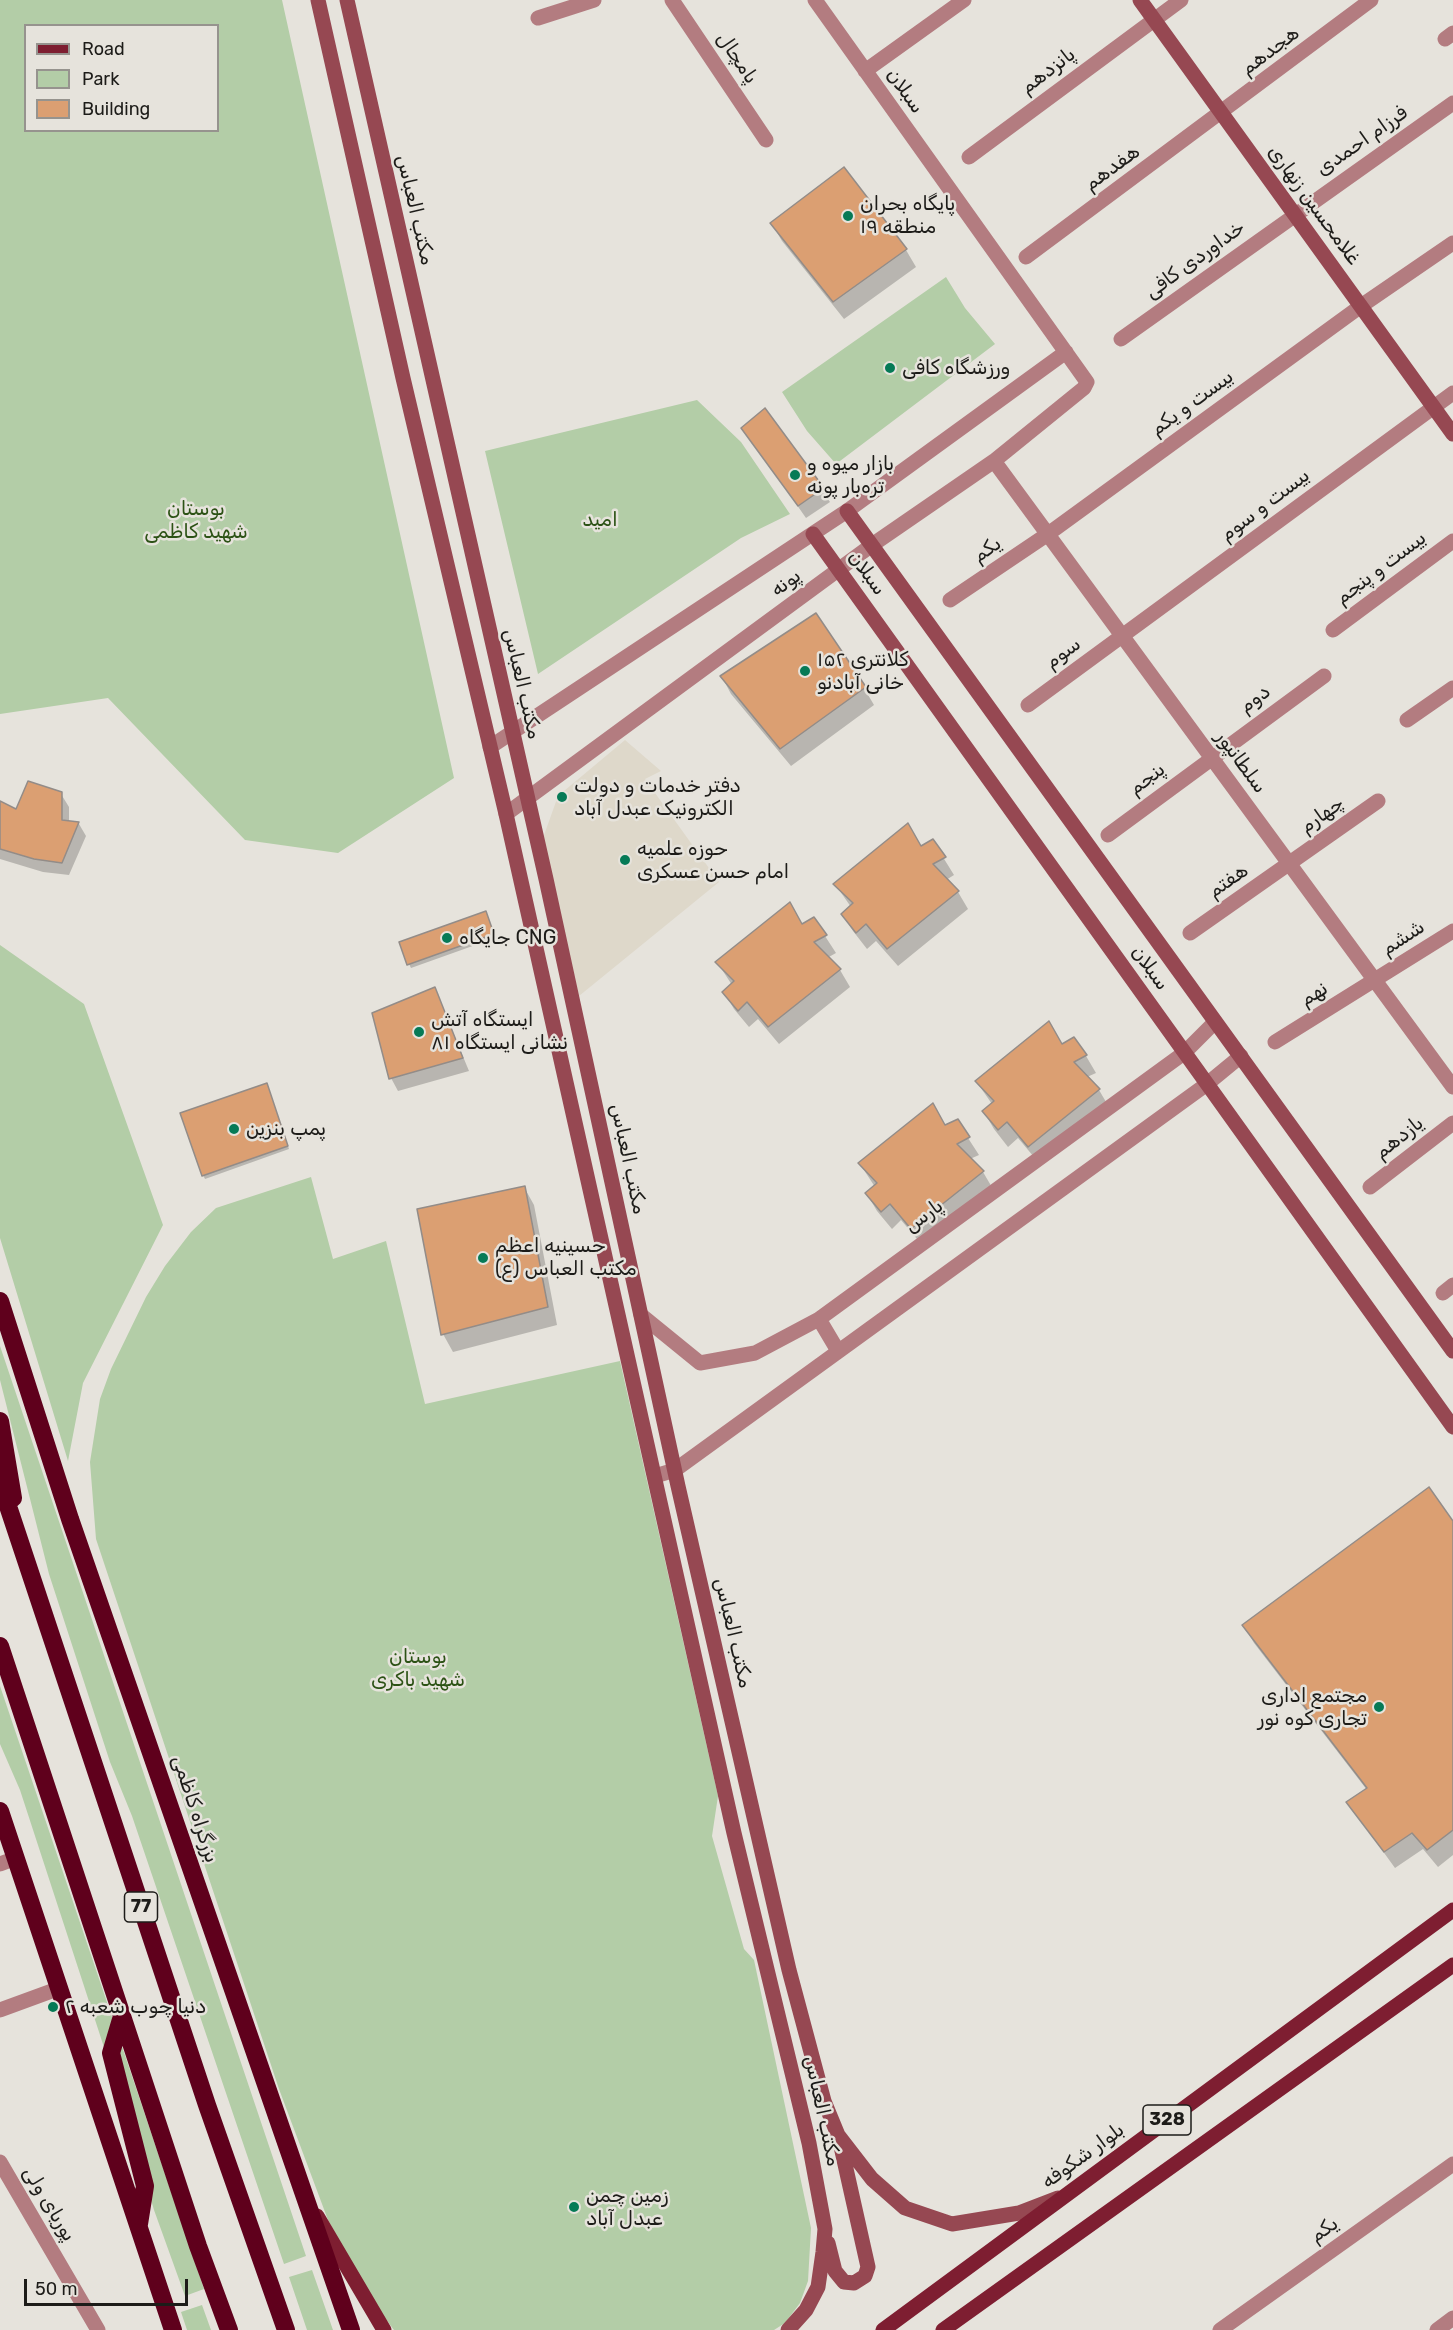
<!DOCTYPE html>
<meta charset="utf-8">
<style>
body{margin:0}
#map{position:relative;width:1453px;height:2330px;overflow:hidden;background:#e6e3dc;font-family:Rubik,sans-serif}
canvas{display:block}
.legend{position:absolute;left:24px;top:24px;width:195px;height:108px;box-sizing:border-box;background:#e6e3dc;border:2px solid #96938e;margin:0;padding:8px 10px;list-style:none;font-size:18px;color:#1d1c19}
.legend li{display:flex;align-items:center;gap:12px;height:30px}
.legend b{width:30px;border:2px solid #96938e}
.scale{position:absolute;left:24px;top:2279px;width:164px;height:27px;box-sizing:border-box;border:3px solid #1d1c19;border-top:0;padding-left:8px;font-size:18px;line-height:21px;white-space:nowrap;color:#1d1c19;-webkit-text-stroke:4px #e6e3dc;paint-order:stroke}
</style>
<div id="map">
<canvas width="1453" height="2330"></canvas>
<ul class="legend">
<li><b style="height:8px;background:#7e1e31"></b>Road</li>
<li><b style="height:16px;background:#b3cda7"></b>Park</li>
<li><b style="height:16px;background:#db9f72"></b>Building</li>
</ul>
<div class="scale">50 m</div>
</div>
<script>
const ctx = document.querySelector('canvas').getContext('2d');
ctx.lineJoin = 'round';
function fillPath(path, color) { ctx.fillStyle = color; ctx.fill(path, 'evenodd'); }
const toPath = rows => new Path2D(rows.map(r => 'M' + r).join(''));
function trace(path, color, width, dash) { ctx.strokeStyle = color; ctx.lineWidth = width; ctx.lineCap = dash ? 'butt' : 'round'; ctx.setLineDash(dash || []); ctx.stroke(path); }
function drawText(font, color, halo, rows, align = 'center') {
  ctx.font = font + ' Rubik,"Noto Sans Arabic",sans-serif'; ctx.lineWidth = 5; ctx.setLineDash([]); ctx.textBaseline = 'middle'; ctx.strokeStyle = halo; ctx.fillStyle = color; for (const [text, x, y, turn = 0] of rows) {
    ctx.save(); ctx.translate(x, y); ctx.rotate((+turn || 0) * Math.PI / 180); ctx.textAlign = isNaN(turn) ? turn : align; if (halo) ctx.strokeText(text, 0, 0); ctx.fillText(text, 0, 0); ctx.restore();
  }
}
fillPath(toPath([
 [625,740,661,771,645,779,719,882,579,996,543,838,558,796]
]), '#ded8ca');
fillPath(toPath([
 [0,0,282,0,454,778,338,853,245,840,108,698,0,714],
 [26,26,218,26,218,130,26,130],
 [946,277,965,308,995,344,836,464,807,431,782,392],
 [697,400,741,442,790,514,741,538,538,674,485,451],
 [0,945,84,1004,163,1225,83,1383,68,1461,0,1238],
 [311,1177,333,1259,386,1241,425,1404,620,1361,718,1796,712,1836,744,1949,754,1960,811,2228,808,2281,800,2303,785,2323,774,2330,394,2330,373,2302,328,2220,279,2089,96,1539,90,1462,100,1399,111,1369,146,1297,165,1266,191,1232,216,1208],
 [0,1346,306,2256,284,2264,132,1816,110,1762,49,1574,0,1380],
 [0,1686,204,2289,185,2296,154,2210,131,2130,20,1790,0,1744],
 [312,2270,333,2330,307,2330,289,2277],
 [202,2305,211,2330,187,2330,181,2312]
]), '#b3cda7');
fillPath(toPath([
 [843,169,906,250,916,267,844,319,782,241,772,224],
 [765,410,830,502,806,518,743,428],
 [722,677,864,688,874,705,791,766,731,694],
 [61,794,69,807,69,822,79,824,86,836,69,875,43,872,0,859,0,803,17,812],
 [933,841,954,875,946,880,958,892,968,909,898,966,876,941,867,949,853,931,842,914,851,907,835,884],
 [487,917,495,938,411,968,409,964],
 [814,919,836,953,827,958,840,970,850,987,779,1044,758,1019,749,1027,734,1009,724,992,732,985,717,962],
 [435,989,469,1071,398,1091,391,1078],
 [1062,1045,1086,1056,1096,1073,1087,1077,1099,1090,1109,1107,1039,1163,1018,1138,1008,1147,994,1129,984,1112,992,1104,976,1081],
 [268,1089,289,1149,205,1179,203,1175],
 [957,1121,979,1155,970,1159,983,1172,993,1189,922,1245,901,1220,892,1229,877,1211,867,1194,875,1187,860,1164],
 [524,1187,534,1205,557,1325,453,1352,443,1334],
 [1453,1524,1453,1855,1438,1867,1423,1849,1395,1868,1348,1803,1367,1790,1254,1643,1244,1626]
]), '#0003');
const building = toPath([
 [844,167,907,249,833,302,770,223,844,167],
 [765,408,824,488,798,506,741,428,765,408],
 [816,613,866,687,780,749,720,676,816,613],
 [28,781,62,792,62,820,79,822,62,863,34,859,0,849,0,801,16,809,28,781],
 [908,823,921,846,933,839,946,857,933,864,959,891,887,949,866,924,856,933,841,914,853,903,833,884,908,823],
 [790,902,802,924,814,917,827,935,814,942,841,969,768,1027,747,1002,738,1011,722,992,734,981,715,962,790,902],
 [486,911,494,934,407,965,399,942,486,911],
 [435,987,463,1058,389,1079,372,1013,435,987],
 [1049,1021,1062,1044,1074,1037,1087,1055,1074,1062,1100,1089,1028,1147,1007,1122,998,1130,982,1111,994,1101,975,1081,1049,1021],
 [267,1083,288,1146,202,1176,180,1113,267,1083],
 [933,1103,945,1125,958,1119,970,1137,957,1144,984,1171,911,1229,890,1204,881,1212,865,1193,877,1183,858,1163,933,1103],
 [525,1186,548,1307,441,1335,417,1209,525,1186],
 [1429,1487,1453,1521,1453,1830,1427,1850,1412,1833,1384,1852,1346,1802,1367,1788,1242,1625,1429,1487]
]);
fillPath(building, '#db9f72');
trace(building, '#938c88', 1.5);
trace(toPath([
 [672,0,766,140],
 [538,18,594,0],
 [1445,39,1453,33],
 [865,71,964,0],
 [969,157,1181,0],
 [1026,257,1371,0],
 [1121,339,1453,103],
 [994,461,1453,1087],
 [950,600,1048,534,1361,306,1453,243],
 [1333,630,1453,541],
 [1028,705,1453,393],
 [1407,720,1453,688],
 [490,747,847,511,1066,352],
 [506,814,872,545,994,461,1084,388,1087,382,815,0],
 [1108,835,1324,676],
 [1190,933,1378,801],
 [1275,1042,1453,931],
 [1370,1187,1453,1123],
 [1443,1293,1453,1285],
 [641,1315,700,1363,755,1353,819,1319,1184,1053,1215,1022],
 [819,1319,838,1351],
 [655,1476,675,1470,1207,1084,1241,1056],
 [0,1864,16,1858],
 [0,2010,60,1988],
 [0,2162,98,2330],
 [1220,2330,1453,2164],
 [1437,2330,1453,2318]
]), '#b37c80', 15);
trace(toPath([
 [318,0,403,378,506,814,734,1833,809,2143,825,2229,823,2252,818,2287,806,2310,788,2330],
 [347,0,546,879,678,1486,789,1970,824,2101,838,2135,872,2179,905,2208,952,2224,1019,2213,1058,2198],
 [1140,0,1453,434],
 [847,511,1453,1351],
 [813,534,1453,1427],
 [828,2243,835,2271,844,2282,854,2283,865,2276,868,2267,840,2142]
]), '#964852', 15);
trace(toPath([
 [317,2216,384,2330],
 [883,2330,1453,1910],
 [943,2330,1453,1965]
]), '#7e1e31', 15);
trace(toPath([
 [0,1301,70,1519,351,2330],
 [0,1421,13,1498],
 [0,1482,207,2105,286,2330],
 [0,1646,198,2246,229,2330],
 [0,1811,173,2330],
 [122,2016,111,2053,145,2186,139,2224]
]), '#5f001c', 18);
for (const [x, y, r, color] of [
 [848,216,6,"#067a56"],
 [890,368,6,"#067a56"],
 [795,475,6,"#067a56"],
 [805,671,6,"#067a56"],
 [562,797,6,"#067a56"],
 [625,860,6,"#067a56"],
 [447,938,6,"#067a56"],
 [419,1032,6,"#067a56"],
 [234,1129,6,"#067a56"],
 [483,1258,6,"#067a56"],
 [1379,1707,6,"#067a56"],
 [53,2007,6,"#067a56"],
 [574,2207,6,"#067a56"]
]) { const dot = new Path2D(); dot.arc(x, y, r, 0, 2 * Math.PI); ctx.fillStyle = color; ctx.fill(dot); trace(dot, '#e6e3dc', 2); }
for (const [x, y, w] of [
 [141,1907,33],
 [1167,2120,48]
]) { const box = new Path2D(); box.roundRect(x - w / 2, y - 15, w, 30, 4.5); ctx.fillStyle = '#e6e3dc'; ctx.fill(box); trace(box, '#1d1c19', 1.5); }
drawText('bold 18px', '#1d1c19', null, [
 ["77",141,1907],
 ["328",1167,2120]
]);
drawText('20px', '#1d1c19', '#e6e3dc', [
 ["هجدهم",1270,51,-37],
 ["پامچال",737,58,56],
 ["پانزدهم",1048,71,-37],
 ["سبلان",905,91,55],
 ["فرزام احمدی",1362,141,-35],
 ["هفدهم",1112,168,-36],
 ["غلامحسین زنهاری",1314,205,54],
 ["مکتب العباس",415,210,77],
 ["خداوردی کافی",1195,260,-36],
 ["بیست و یکم",1192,403,-36],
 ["بیست و سوم",1265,505,-37],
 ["یکم",987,550,-34],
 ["بیست و پنجم",1381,568,-37],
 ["سبلان",867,573,54],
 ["پونه",786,583,-36],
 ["سوم",1063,653,-36],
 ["مکتب العباس",522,684,77],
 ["دوم",1255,699,-36],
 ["سلطانپور",1241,762,54],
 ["پنجم",1147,779,-37],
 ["چهارم",1322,815,-35],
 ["هفتم",1228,881,-35],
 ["ششم",1403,938,-33],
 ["سبلان",1150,968,54],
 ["نهم",1314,994,-31],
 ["یازدهم",1399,1138,-38],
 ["مکتب العباس",628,1159,78],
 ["پارس",924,1216,-36],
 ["مکتب العباس",733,1633,77],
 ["بزرگراه کاظمی",195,1809,72],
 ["مکتب العباس",822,2111,78],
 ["بلوار شکوفه",1083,2156,-36],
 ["پوریای ولی",49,2204,59],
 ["یکم",1324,2230,-35]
]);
drawText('20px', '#1d1c19', '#e6e3dc', [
 ["پایگاه بحران",860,204],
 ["منطقه ۱۹",860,227],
 ["ورزشگاه کافی",902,368],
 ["بازار میوه و",807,464],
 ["تره‌بار پونه",807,487],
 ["کلانتری ۱۵۲",817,660],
 ["خانی آبادنو",817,683],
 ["دفتر خدمات و دولت",574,786],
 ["الکترونیک عبدل آباد",574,809],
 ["حوزه علمیه",637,849],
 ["امام حسن عسکری",637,872],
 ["جایگاه CNG",459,938],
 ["ایستگاه آتش",431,1020],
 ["نشانی ایستگاه ۸۱",431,1043],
 ["پمپ بنزین",246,1129],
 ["حسینیه اعظم",495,1246],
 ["مکتب العباس (ع)",495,1269],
 ["مجتمع اداری",1367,1696,"right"],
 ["تجاری کوه نور",1367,1719,"right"],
 ["دنیا چوب شعبه ۲",65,2007],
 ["زمین چمن",586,2196],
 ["عبدل آباد",586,2219]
], 'left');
drawText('20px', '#2c5215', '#e6e3dc', [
 ["بوستان",196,509],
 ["شهید کاظمی",196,532],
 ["امید",600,520],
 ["بوستان",418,1657],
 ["شهید باکری",418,1680]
]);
</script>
